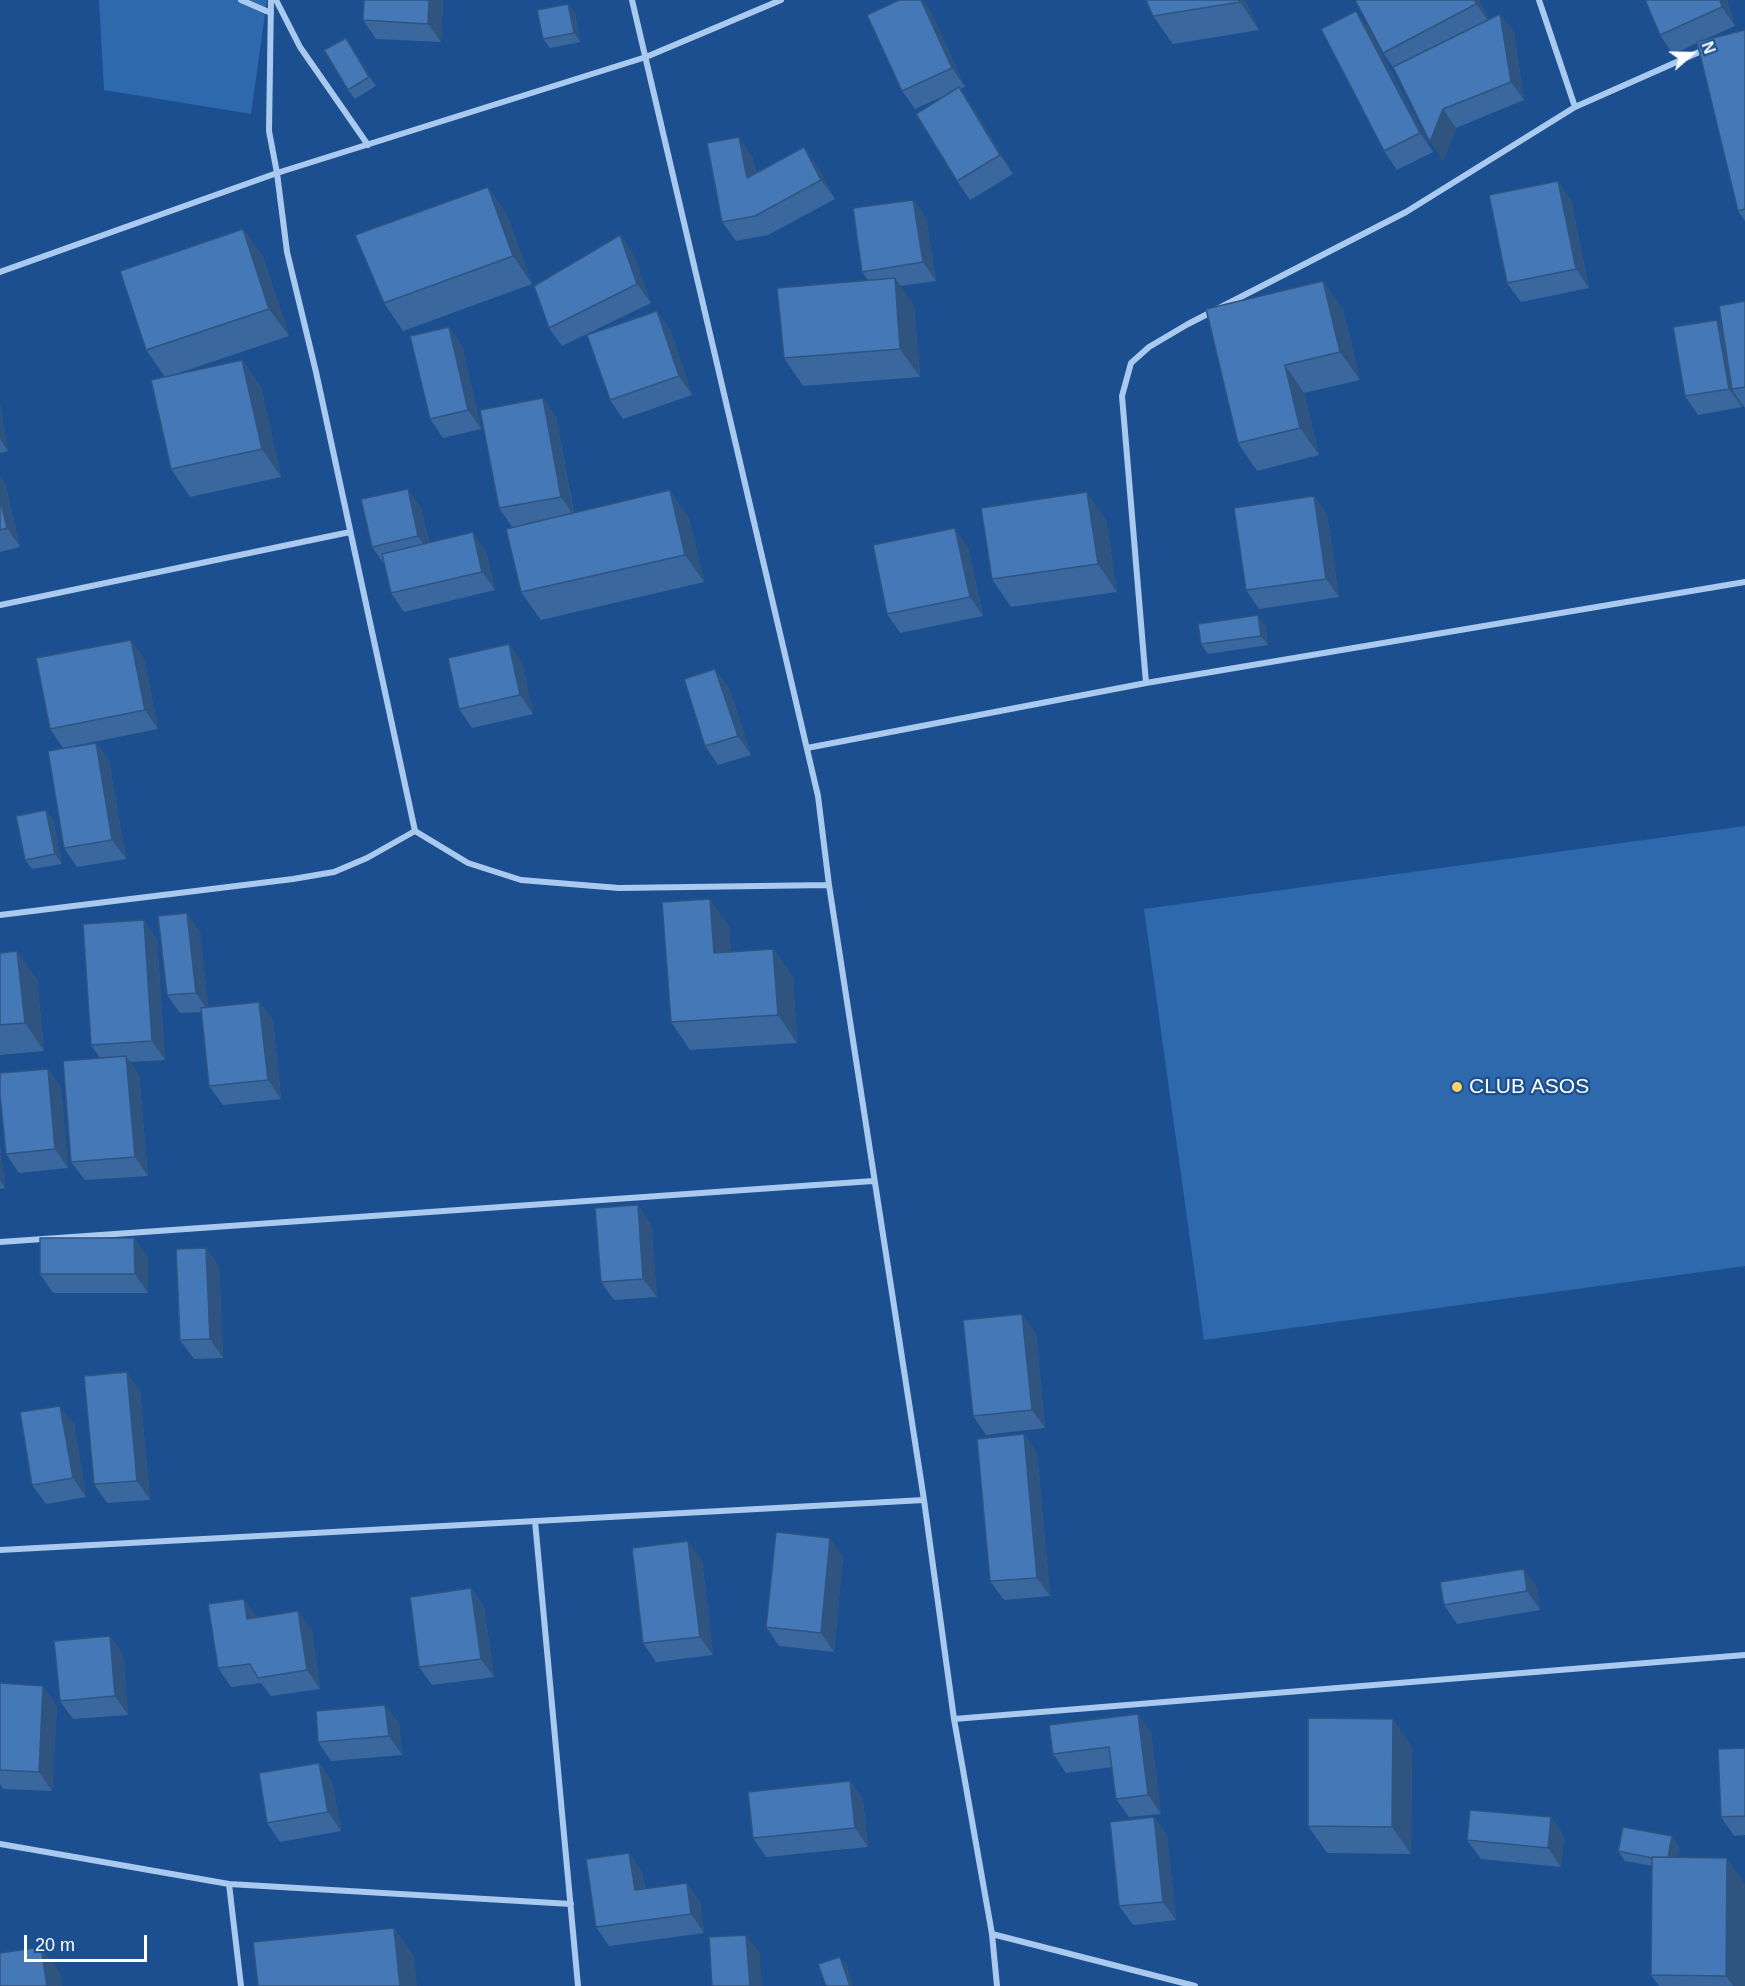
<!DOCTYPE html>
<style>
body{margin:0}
#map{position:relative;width:1745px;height:1986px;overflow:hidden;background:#1b4f8f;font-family:Arial,sans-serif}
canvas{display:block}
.north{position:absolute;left:1661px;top:24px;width:60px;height:60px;-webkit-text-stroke:4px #1b4f8f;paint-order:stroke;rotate:70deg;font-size:16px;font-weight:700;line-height:24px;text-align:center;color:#fff}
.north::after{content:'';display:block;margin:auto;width:21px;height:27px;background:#fff;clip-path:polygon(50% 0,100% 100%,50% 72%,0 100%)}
.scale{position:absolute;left:24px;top:1935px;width:123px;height:27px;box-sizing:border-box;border:3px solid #fff;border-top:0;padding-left:8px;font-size:18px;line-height:21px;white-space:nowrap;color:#fff;-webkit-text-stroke:4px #1b4f8f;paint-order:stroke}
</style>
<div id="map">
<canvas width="1745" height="1986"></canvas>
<div class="north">N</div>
<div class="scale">20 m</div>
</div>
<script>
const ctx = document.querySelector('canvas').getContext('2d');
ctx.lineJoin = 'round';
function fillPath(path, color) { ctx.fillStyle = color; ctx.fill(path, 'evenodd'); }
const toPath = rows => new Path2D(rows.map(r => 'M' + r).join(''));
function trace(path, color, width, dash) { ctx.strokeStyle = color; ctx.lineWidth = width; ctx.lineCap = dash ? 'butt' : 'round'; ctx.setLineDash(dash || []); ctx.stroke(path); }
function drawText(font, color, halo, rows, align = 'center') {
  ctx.font = font + ' Arial,sans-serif'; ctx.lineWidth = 4.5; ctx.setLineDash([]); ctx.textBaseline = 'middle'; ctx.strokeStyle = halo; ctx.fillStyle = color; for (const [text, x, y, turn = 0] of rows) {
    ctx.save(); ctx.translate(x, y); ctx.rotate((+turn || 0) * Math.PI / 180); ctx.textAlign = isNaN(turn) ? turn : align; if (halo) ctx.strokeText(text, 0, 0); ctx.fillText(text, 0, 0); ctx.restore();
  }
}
fillPath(toPath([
 [99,0,267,0,251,114,104,90],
 [1745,826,1745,1266,1204,1340,1144,909]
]), '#2e69ad');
trace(toPath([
 [241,0,271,13],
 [271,0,269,131,277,173,287,252,316,372,415,831],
 [276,0,300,47,368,145],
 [632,0,818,796,829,885,924,1500,954,1719,992,1934,997,1986],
 [1539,0,1575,107],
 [0,272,277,173,646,57,781,0],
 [0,605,350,532],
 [1146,683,1122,396,1131,363,1149,347,1188,324,1406,212,1575,107,1706,49],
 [807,748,1146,683,1745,582],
 [0,915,293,879,334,872,367,858,415,831,468,863,521,880,619,888,829,885],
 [0,1242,873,1181],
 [535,1521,578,1986],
 [0,1550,924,1500],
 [954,1719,1745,1655],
 [0,1844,229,1884,571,1904],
 [229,1884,241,1986],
 [992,1934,1195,1986]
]), '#a9c9ee', 6);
fillPath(toPath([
 [364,0,443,0,441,42,376,39,363,20],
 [1146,0,1245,0,1259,30,1173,44,1153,16],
 [1479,0,1489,19,1500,14,1514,33,1524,100,1456,128,1443,161,1393,67,1383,53],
 [1727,0,1735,26,1703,40,1745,30,1745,221,1738,211,1697,43,1673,54,1660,35],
 [568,4,575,13,580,42,550,48,543,39],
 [930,10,965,87,960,89,972,106,1013,174,970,200,957,181,944,96,915,109,902,91],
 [1369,29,1433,152,1397,170,1384,151],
 [352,47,376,86,355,99,348,90],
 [804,147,817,166,835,199,768,235,736,241,722,222,752,156,756,173],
 [488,187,507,215,532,284,403,331,384,303],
 [913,200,926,218,936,281,900,286,914,306,920,377,803,386,784,358,868,280,862,272],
 [1571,200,1589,288,1521,302,1507,283],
 [243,229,263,257,289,336,173,375,242,360,261,387,281,477,190,497,171,469,165,377,146,350],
 [620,235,633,254,651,303,562,346,549,328],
 [1745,301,1745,408,1742,404,1742,407,1698,415,1685,396,1722,326],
 [1206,309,1343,309,1360,380,1304,393,1319,455,1257,471,1238,443],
 [657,311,670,330,692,395,623,419,610,400],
 [462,345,481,429,443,438,430,419],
 [543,398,556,417,574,513,689,518,704,582,541,620,521,592,512,527,499,508],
 [0,405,8,451,0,453],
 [0,476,5,483,20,547,0,552],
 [1314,496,1327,515,1339,597,1259,609,1246,590],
 [421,508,429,543,486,551,495,590,404,612,391,593,384,564,372,547],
 [1106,520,1117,592,1011,607,992,579],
 [968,547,983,616,900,633,887,614],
 [1265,625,1268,645,1208,654,1201,644],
 [509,644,522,663,533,714,472,728,459,709],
 [144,658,158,729,63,748,50,729],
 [729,688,751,755,718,765,705,746],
 [96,743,109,761,126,859,77,867,64,848],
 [46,810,53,820,62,864,32,869,25,860],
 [729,926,731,952,773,949,793,977,797,1043,690,1050,671,1022],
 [200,932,208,1007,259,1002,273,1020,281,1099,223,1105,209,1086,201,1012,180,1013,167,995],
 [157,939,165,1060,130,1062,139,1075,148,1176,85,1180,71,1162,100,1058,91,1045],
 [0,953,37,979,44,1051,0,1055],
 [61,1087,68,1168,19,1173,6,1154],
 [0,1145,5,1188,0,1189],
 [651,1224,657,1297,614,1300,601,1282],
 [134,1238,148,1257,148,1293,53,1293,40,1274],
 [206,1248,219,1267,223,1358,194,1359,180,1340],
 [1036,1333,1045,1428,986,1435,973,1416],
 [140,1391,150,1500,107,1503,94,1484],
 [74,1424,86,1497,46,1504,32,1485],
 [1024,1434,1037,1453,1050,1596,1004,1600,990,1581],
 [843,1557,834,1652,779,1646,766,1627],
 [702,1560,713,1655,656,1662,643,1643],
 [1537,1587,1540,1610,1457,1624,1444,1605],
 [471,1588,484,1607,494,1677,432,1685,419,1667],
 [257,1617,312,1630,320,1689,271,1696,261,1683,231,1687,218,1668],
 [110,1636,123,1655,128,1715,73,1719,60,1701],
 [0,1683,57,1705,52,1791,3,1789,0,1784],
 [385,1705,399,1724,402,1755,331,1761,318,1742],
 [1151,1732,1161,1814,1129,1817,1116,1799,1112,1767,1066,1773,1053,1754],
 [1412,1747,1411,1854,1327,1853,1308,1826],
 [1745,1748,1745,1835,1734,1836,1721,1817],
 [319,1763,332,1782,341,1831,280,1842,267,1823],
 [850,1781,863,1800,868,1847,766,1857,753,1838],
 [1154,1817,1167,1836,1176,1920,1133,1925,1119,1906],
 [1551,1817,1564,1836,1561,1867,1481,1859,1467,1840],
 [1679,1846,1677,1857,1745,1986,1659,1986,1651,1975,1652,1866,1625,1861,1618,1851],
 [629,1853,642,1872,645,1889,700,1902,704,1933,609,1946,596,1927]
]), '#3a679d');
fillPath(toPath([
 [429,0,443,0,441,42,428,24],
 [921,0,923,0,930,10,965,87,952,68],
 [1239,0,1245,0,1259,30,1240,2],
 [1475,0,1479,0,1496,31,1476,4],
 [1720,0,1727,0,1735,26,1722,7],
 [568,4,575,13,580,42,574,33],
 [1356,11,1369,29,1433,152,1420,133],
 [1500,14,1514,33,1524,100,1511,82],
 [346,38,352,47,376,86,369,77],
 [959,87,972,106,1013,174,1000,155],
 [1443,109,1456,128,1443,161,1430,142],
 [739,137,752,156,760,196,747,178],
 [804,147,817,166,835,199,821,180],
 [1558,181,1571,200,1589,288,1576,269],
 [488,187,507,215,532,284,513,256],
 [913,200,926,218,936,281,923,262],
 [243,229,263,257,289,336,269,309],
 [620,235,633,254,651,303,637,284],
 [895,278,914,306,920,377,900,349],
 [1323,281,1343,309,1360,380,1340,352],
 [657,311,670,330,692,395,679,376],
 [1717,320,1730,339,1732,389,1742,404,1742,407,1729,389],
 [449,327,462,345,481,429,468,410],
 [242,360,261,387,281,477,262,449],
 [1285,365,1304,393,1319,455,1300,428],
 [543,398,556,417,574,516,561,497],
 [0,405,8,451,0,439],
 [0,476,5,483,20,547,7,528,0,499],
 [408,489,421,508,431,555,418,536],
 [670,490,689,518,704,582,685,555],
 [1087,492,1106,520,1117,592,1098,564],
 [1314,496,1327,515,1339,597,1326,579],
 [955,528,968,547,983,616,970,597],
 [473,532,486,551,495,590,482,572],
 [1258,615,1265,625,1268,645,1261,636],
 [131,640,144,658,158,729,145,710],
 [509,644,522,663,533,714,520,695],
 [715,669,729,688,751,755,738,736],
 [96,743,109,761,126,859,112,840],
 [46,810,53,820,62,864,55,854],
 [710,899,729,926,733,980,714,953],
 [187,913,200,932,209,1012,196,993],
 [144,920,157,939,165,1060,152,1041],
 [773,949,793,977,797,1043,778,1015],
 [17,951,37,979,44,1051,25,1023],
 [259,1002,273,1020,281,1099,268,1080],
 [126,1056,139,1075,148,1176,135,1157],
 [48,1069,61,1087,68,1168,55,1149],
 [0,1145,5,1188,0,1181],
 [638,1205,651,1224,657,1297,643,1279],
 [134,1238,148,1257,148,1293,135,1274],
 [206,1248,219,1267,223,1358,210,1339],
 [1022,1314,1036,1333,1045,1428,1032,1410],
 [127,1372,140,1391,150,1500,137,1481],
 [60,1406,74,1424,86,1497,73,1478],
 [1024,1434,1037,1453,1050,1596,1037,1578],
 [830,1538,843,1557,834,1652,821,1633],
 [688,1541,702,1560,713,1655,700,1637],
 [1524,1569,1537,1587,1540,1610,1527,1591],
 [471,1588,484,1607,494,1677,481,1659],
 [244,1599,257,1617,247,1619],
 [298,1611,312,1630,320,1689,307,1670],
 [110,1636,123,1655,128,1715,115,1696],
 [43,1686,57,1705,52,1791,39,1772],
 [385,1705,399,1724,402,1755,389,1736],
 [1138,1714,1151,1732,1161,1814,1148,1795],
 [1393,1719,1412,1747,1411,1854,1392,1827],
 [319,1763,332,1782,341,1831,328,1812],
 [850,1781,863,1800,868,1847,855,1828],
 [1154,1817,1167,1836,1176,1920,1163,1902],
 [1551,1817,1564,1836,1561,1867,1548,1848],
 [1672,1836,1679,1846,1674,1870,1667,1861],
 [629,1853,642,1872,648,1909,635,1890],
 [1727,1858,1745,1884,1745,1986,1733,1986,1726,1976],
 [687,1883,700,1902,704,1933,691,1914],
 [394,1928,414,1956,417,1986,400,1986],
 [746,1935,760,1953,762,1986,750,1986],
 [41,1947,61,1974,62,1986,47,1986],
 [840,1957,847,1966,853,1986,850,1986]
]), '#305480');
const building = toPath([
 [364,0,429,0,428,24,363,20,364,0],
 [899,0,921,0,952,68,902,91,867,15,899,0],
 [1146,0,1239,0,1240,2,1153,16,1146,0],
 [1355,0,1475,0,1476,4,1383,53,1355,0],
 [1645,0,1720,0,1722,7,1660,35,1645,0],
 [568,4,574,33,543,39,537,10,568,4],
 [1356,11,1420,133,1384,151,1321,29,1356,11],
 [1500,14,1511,82,1443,109,1430,142,1393,67,1500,14],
 [1745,30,1745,209,1738,211,1697,42,1745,30],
 [346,38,369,77,348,90,324,50,346,38],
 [959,87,1000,155,957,181,916,114,959,87],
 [739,137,747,178,804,147,821,180,755,216,722,222,707,143,739,137],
 [1558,181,1576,269,1507,283,1489,195,1558,181],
 [488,187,513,256,384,303,355,235,488,187],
 [913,200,923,262,862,272,853,208,913,200],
 [243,229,269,309,146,350,120,271,243,229],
 [620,235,637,284,549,328,534,286,620,235],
 [895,278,900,349,784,358,777,288,895,278],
 [1323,281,1340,352,1285,365,1300,428,1238,443,1206,309,1323,281],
 [1745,301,1745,387,1732,389,1719,306,1745,301],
 [657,311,679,376,610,400,587,335,657,311],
 [1717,320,1729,389,1685,396,1673,327,1717,320],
 [449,327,468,410,430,419,410,336,449,327],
 [242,360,262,449,171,469,151,380,242,360],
 [543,398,561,497,499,508,480,410,543,398],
 [408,489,418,536,372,547,361,499,408,489],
 [670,490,685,555,521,592,506,529,670,490],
 [1087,492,1098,564,992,579,981,508,1087,492],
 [1314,496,1326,579,1246,590,1234,508,1314,496],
 [0,499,7,528,0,530,0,499],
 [955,528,970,597,887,614,873,545,955,528],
 [473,532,482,572,391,593,382,554,473,532],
 [1258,615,1261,636,1201,644,1198,624,1258,615],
 [131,640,145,710,50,729,36,658,131,640],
 [509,644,520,695,459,709,448,658,509,644],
 [715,669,738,736,705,746,684,679,715,669],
 [96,743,112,840,64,848,48,751,96,743],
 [46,810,55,854,25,860,16,816,46,810],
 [710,899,714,953,773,949,778,1015,671,1022,662,902,710,899],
 [187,913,196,993,167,995,158,916,187,913],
 [144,920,152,1041,91,1045,83,924,144,920],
 [17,951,25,1023,0,1025,0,953,17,951],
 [259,1002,268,1080,209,1086,201,1008,259,1002],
 [126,1056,135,1157,71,1162,63,1061,126,1056],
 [48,1069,55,1149,6,1154,0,1095,0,1073,48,1069],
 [638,1205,643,1279,601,1282,595,1208,638,1205],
 [40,1238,134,1238,135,1274,40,1274,40,1238],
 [206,1248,210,1339,180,1340,176,1249,206,1248],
 [1022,1314,1032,1410,973,1416,963,1320,1022,1314],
 [127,1372,137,1481,94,1484,84,1376,127,1372],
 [60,1406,73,1478,32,1485,20,1412,60,1406],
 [1024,1434,1037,1578,990,1581,977,1439,1024,1434],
 [776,1532,830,1538,821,1633,766,1627,776,1532],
 [688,1541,700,1637,643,1643,632,1548,688,1541],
 [1524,1569,1527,1591,1444,1605,1440,1582,1524,1569],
 [471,1588,481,1659,419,1667,410,1597,471,1588],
 [244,1599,247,1619,298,1611,307,1670,258,1678,250,1664,218,1668,208,1604,244,1599],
 [110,1636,115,1696,60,1701,54,1641,110,1636],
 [0,1683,43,1686,39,1772,0,1770,0,1683],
 [385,1705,389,1736,318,1742,316,1711,385,1705],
 [1138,1714,1148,1795,1116,1799,1109,1747,1053,1754,1049,1725,1138,1714],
 [1308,1718,1393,1719,1392,1827,1308,1826,1308,1718],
 [1745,1748,1745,1816,1721,1817,1718,1749,1745,1748],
 [319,1763,328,1812,267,1823,259,1773,319,1763],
 [850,1781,855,1828,753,1838,748,1792,850,1781],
 [1470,1810,1551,1817,1548,1848,1467,1840,1470,1810],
 [1154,1817,1163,1902,1119,1906,1110,1822,1154,1817],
 [1623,1827,1672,1836,1668,1857,1652,1857,1652,1858,1618,1851,1623,1827],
 [629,1853,635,1890,687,1883,691,1914,596,1927,586,1859,629,1853],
 [1652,1857,1727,1858,1726,1976,1651,1975,1652,1857],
 [394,1928,400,1986,258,1986,253,1942,394,1928],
 [746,1935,750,1986,712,1986,709,1937,746,1935],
 [41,1947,47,1986,0,1986,0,1953,41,1947],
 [840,1957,850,1986,826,1986,818,1964,840,1957]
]);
fillPath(building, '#4478b7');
trace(building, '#305480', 1.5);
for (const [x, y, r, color] of [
 [1457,1087,6,"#ffd166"]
]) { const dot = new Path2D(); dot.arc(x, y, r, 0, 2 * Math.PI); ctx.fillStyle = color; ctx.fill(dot); trace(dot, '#1b4f8f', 2); }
drawText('21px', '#fff', '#1b4f8f', [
 ["CLUB ASOS",1469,1087]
], 'left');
</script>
